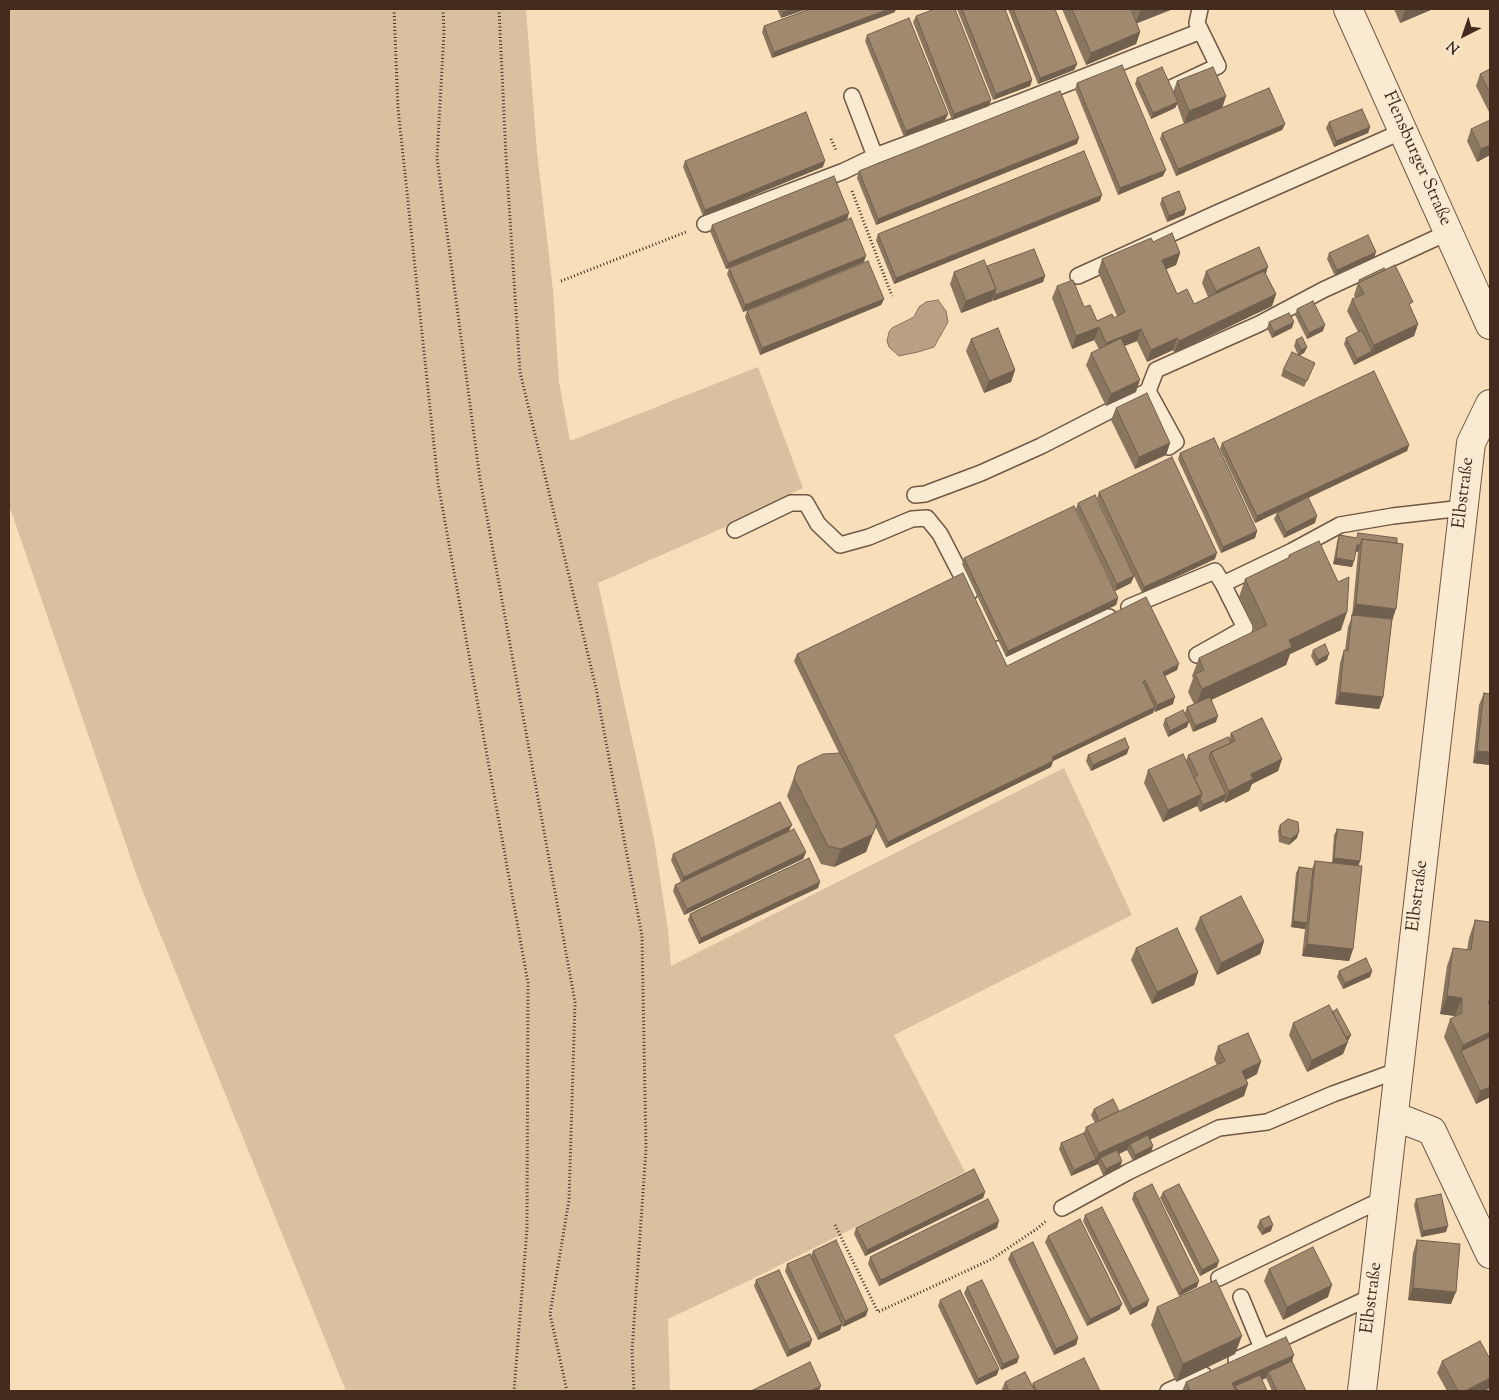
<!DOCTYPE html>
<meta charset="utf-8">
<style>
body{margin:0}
#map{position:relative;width:1499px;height:1400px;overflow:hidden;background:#f8deb9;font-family:"Sorts Mill Goudy",serif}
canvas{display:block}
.frame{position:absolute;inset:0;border:10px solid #432c1e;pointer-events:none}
.north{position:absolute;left:1439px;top:10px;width:50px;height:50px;-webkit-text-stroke:4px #faead2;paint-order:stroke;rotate:221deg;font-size:14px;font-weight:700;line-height:20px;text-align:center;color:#432c1e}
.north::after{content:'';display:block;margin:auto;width:18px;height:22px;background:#432c1e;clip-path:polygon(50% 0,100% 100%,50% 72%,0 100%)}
</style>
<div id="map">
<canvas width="1499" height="1400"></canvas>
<div class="frame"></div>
<div class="north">N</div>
</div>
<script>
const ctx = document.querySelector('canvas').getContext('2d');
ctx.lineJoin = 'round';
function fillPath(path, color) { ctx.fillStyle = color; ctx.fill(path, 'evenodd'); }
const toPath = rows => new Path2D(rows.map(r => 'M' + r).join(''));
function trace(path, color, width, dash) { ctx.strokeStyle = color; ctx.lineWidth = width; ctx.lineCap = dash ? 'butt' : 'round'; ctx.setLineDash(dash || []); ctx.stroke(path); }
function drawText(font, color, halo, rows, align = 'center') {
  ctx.font = font + ' "Sorts Mill Goudy",serif'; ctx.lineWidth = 5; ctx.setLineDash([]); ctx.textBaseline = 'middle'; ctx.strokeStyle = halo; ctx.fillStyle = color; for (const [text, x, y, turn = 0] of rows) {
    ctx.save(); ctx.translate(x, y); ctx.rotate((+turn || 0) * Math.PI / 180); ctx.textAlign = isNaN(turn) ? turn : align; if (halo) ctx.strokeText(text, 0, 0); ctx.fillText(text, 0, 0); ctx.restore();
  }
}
fillPath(toPath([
 [9,9,526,9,537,152,553,291,559,382,570,441,758,367,803,488,725,527,598,583,654,839,668,930,671,966,1064,768,1132,915,894,1035,965,1172,748,1281,668,1319,670,1391,346,1391,139,882,9,505]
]), '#d9c09f');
const water = toPath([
 [938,300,946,311,948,322,934,347,918,352,899,356,889,347,887,341,889,332,892,328,914,317,919,307,926,302,938,300]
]);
fillPath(water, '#baa184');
trace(water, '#8a725b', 1);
const lane = toPath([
 [1171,88,1218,66,1197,23,1200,9],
 [852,96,875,156,1020,102,1201,31],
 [705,224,844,171,875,156],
 [1078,276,1217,213,1403,131],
 [1148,391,1176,442,1169,447],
 [915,495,925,494,981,473,1041,446,1148,391,1156,370,1259,324,1323,290,1449,232],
 [735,530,791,503,806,503,818,524,840,545,869,537,912,519,927,518,940,534,970,592],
 [1129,607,1215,571,1223,584,1292,551,1340,525,1393,516,1463,508],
 [998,649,1006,665,1109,617],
 [1197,655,1245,628,1223,584],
 [1062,1208,1128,1172,1219,1128,1267,1122,1333,1094,1399,1070],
 [1219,1278,1385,1198],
 [1241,1297,1262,1348],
 [1236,1360,1373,1296],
 [1168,1391,1204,1375]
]);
const street = toPath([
 [1348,9,1490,325],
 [1394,1116,1432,1131,1490,1254],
 [1362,1391,1471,443,1490,404]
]);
trace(lane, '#705845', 18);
trace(street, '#705845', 30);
trace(toPath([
 [394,9,398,108,438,483,528,983,527,1229,514,1391],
 [443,9,444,32,437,158,480,479,575,1002,569,1200,550,1314,567,1391],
 [499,9,506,157,520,372,596,688,642,936,646,1149,632,1351,634,1391],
 [831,139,836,150],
 [852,191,892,296],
 [561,281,686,232],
 [835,1225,878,1312,992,1259,1038,1228,1046,1221]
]), '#432c1e', 3, [1, 2.5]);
trace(lane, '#faead2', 15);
trace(street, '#faead2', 28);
fillPath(toPath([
 [777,9,807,9,781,18],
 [957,9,1005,9,1032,80,1030,86,993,100],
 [1008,9,1055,9,1077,64,1074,70,1038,84],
 [1062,9,1173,9,1137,23,1140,32,1136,44,1086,65],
 [1394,9,1433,9,1400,23],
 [895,12,772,58,762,32,764,26],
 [916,16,991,100,989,106,952,120,913,22],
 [867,35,948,114,945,120,904,137,865,41],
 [1490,69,1490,114,1476,86,1480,74],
 [1137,78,1173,92,1177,81,1222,108,1285,124,1282,130,1176,176,1160,139,1162,133,1184,124,1177,104,1175,108,1151,119,1135,84],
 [1077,83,1163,176,1118,195,1075,89],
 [1490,121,1490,155,1477,162,1467,141,1471,129],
 [1329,122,1370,127,1368,133,1334,147,1326,128],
 [1077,144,876,225,857,178,859,171],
 [685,161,823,167,703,216,683,167],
 [1162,198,1186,209,1184,215,1167,222,1160,204],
 [1100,201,894,284,876,240,878,234],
 [847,220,726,269,710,231,712,225],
 [1153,242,1180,253,1176,265,1166,269,1177,294,1194,304,1208,297,1202,283,1206,271,1266,274,1276,294,1272,306,1174,353,1173,350,1147,362,1137,341,1124,346,1136,392,1106,406,1086,365,1091,353,1099,349,1094,340,1072,349,1052,298,1057,286,1084,307,1097,321,1114,318,1117,316,1098,272,1102,259],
 [1329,253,1374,258,1335,276,1327,259],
 [864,262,743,312,727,274,729,268],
 [987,266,1045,276,1043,282,993,301,992,299,992,301,961,313,950,284,954,272],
 [1359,280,1411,309,1418,324,1414,336,1354,365,1344,344,1346,338,1358,332,1347,311,1352,299,1355,298,1354,295],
 [884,299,881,305,760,355,745,317,747,311],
 [1297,309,1323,331,1307,339,1295,315],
 [1269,322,1292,328,1272,338,1267,328],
 [971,339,1015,370,1011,382,984,393,966,351],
 [1296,340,1307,347,1304,353,1299,356,1315,363,1304,387,1281,376,1283,370,1298,355,1294,346],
 [1116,408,1170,443,1166,455,1135,469,1111,420],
 [1222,443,1409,445,1407,451,1308,498,1315,523,1284,538,1274,519,1277,513,1282,510,1255,523,1220,449],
 [1180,453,1257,531,1255,538,1221,553,1178,459],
 [1099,492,1215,559,1142,593,1097,498],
 [1078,503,1134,576,1131,583,1115,591,1076,509],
 [1358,533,1392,621,1383,697,1379,709,1335,704,1340,663,1344,650,1345,650,1348,627,1352,617,1358,552,1356,551,1352,567,1333,564,1337,542,1339,535,1357,538],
 [1289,555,1341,630,1290,654,1286,665,1211,700,1216,722,1193,732,1189,722,1187,727,1168,737,1163,725,1165,719,1185,713,1187,707,1194,704,1188,692,1193,678,1192,676,1199,658,1255,631,1239,597,1245,579,1288,558],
 [964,558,1118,598,1116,605,1006,657,962,564],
 [1313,650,1327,660,1316,666,1311,656],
 [797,654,1007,666,1177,670,1165,676,1173,704,1155,712,1154,710,1153,713,1053,761,1051,767,886,848,875,826,866,852,834,867,821,864,787,796,798,766,841,757,794,661],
 [1484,693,1490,694,1490,765,1473,763,1479,705],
 [1231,733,1282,759,1278,771,1252,784,1249,791,1225,803,1224,800,1200,812,1197,806,1163,822,1144,783,1148,770,1186,761,1188,755,1229,739],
 [1127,754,1091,771,1086,761,1088,755],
 [1280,825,1297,838,1289,845,1279,842,1278,831],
 [1337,829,1360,861,1358,866,1353,949,1349,961,1302,956,1305,929,1291,927,1296,873,1299,867,1312,869,1315,861,1332,863,1334,835],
 [789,831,806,852,803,859,684,915,673,891,675,885,681,882,671,860,673,854],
 [818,888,699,944,688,920,690,914],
 [1200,917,1264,941,1260,954,1217,975,1195,929],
 [1475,920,1490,922,1490,1097,1476,1104,1444,1037,1450,1019,1455,1017,1455,1016,1440,1014,1447,966,1453,948,1467,950,1469,938],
 [1136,948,1198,972,1194,985,1152,1004,1131,960],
 [1339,971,1372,971,1370,977,1343,989,1337,977],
 [1293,1023,1348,1041,1347,1041,1343,1054,1307,1072,1289,1035],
 [1218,1046,1257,1074,1246,1080,1244,1096,1150,1139,1153,1146,1151,1152,1133,1161,1127,1150,1119,1154,1120,1168,1103,1175,1098,1164,1071,1176,1059,1149,1061,1143,1084,1133,1086,1127,1095,1123,1091,1115,1094,1109,1119,1111,1217,1065,1214,1059],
 [985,1192,983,1198,865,1256,854,1234,856,1228],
 [1163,1192,1217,1267,1200,1276,1160,1198],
 [1134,1193,1197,1287,1179,1296,1132,1199],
 [1416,1199,1446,1232,1421,1237,1414,1205],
 [1085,1215,1147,1306,1130,1315,1083,1221],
 [1260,1220,1271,1231,1262,1235,1257,1227],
 [997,1228,879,1286,868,1264,870,1257],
 [1048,1236,1122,1304,1119,1310,1087,1326,1045,1242],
 [1417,1240,1451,1304,1408,1300,1413,1253],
 [813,1251,866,1316,843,1327,842,1325,840,1330,818,1340,785,1271,787,1264,811,1256],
 [1011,1253,1078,1338,1076,1345,1054,1355,1008,1259],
 [1269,1269,1328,1297,1283,1320,1264,1281],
 [756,1280,810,1346,787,1357,754,1286],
 [967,1287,1019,1357,1017,1363,1001,1370,964,1293],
 [940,1300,997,1375,976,1385,938,1306],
 [1157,1307,1235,1354,1176,1382,1151,1325],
 [1490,1359,1490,1388,1484,1391,1447,1391,1437,1373,1442,1361],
 [1292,1361,1306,1391,1272,1391,1266,1378,1262,1380,1267,1391,1182,1391,1186,1382],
 [1005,1382,1032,1386,1033,1383,1100,1391,1001,1391]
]), '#8a765f');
fillPath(toPath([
 [793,9,807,9,781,18,783,12],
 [889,9,896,9,895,12,772,58,774,52],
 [1141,9,1173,9,1135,24],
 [1409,9,1433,9,1400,23,1405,11],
 [1140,32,1136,44,1086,65,1091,53],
 [1077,64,1074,70,1038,84,1040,78],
 [1032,80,1030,86,993,100,996,94],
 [1226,96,1222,109,1184,124,1189,111],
 [991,100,989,106,952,120,954,114],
 [1178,102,1175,108,1151,119,1153,113],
 [948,114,945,120,904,137,906,131],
 [1285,124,1282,130,1176,176,1178,169],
 [1370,127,1368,133,1334,147,1336,141],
 [1079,138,1077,144,876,225,878,219],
 [1490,145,1490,155,1477,162,1481,149],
 [825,161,823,167,703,216,705,210],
 [1166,170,1163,176,1118,195,1120,188],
 [1102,195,1100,201,894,284,896,278],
 [1186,209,1184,215,1167,222,1169,216],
 [849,213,847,220,726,269,728,263],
 [1376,252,1374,258,1335,276,1337,270],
 [1180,253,1176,265,1158,273,1162,260],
 [866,256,864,262,743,312,745,305],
 [1268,267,1264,280,1211,303,1216,291],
 [1045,276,1043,282,993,301,995,295],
 [996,289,992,301,961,313,966,301],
 [1276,294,1272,306,1174,353,1179,341],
 [884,299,881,305,760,355,762,348],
 [1294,322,1292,328,1272,338,1274,332],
 [1418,324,1414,336,1370,357,1374,345],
 [1325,325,1323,331,1307,339,1309,333],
 [1099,327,1094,340,1072,349,1076,336],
 [1141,329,1137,341,1102,355,1106,343],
 [1177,338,1173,350,1147,362,1151,350],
 [1307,347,1304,353,1298,356,1301,350],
 [1372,351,1370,357,1354,365,1357,359],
 [1015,370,1011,382,984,393,989,381],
 [1140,380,1136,392,1106,406,1111,394],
 [1170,443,1166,455,1135,469,1139,457],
 [1409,445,1407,451,1255,523,1257,516],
 [1317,516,1315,523,1284,538,1286,532],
 [1257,531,1255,538,1221,553,1223,547],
 [1357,545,1360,545,1358,552,1354,551],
 [1217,553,1215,559,1142,593,1144,587],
 [1336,558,1354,561,1352,567,1333,564],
 [1134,576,1131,583,1115,591,1117,584],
 [1118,598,1116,605,1006,657,1008,651],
 [1356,604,1396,609,1392,621,1351,617],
 [1347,612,1341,630,1290,654,1286,665,1196,707,1202,689,1289,640],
 [1329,654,1327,660,1316,666,1318,660],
 [1179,664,1177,670,1161,678,1163,672],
 [1340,692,1383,697,1379,709,1335,704],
 [1175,697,1173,704,1155,712,1157,705],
 [1155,707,1153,713,1053,761,1051,767,886,848,888,842,1052,757],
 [1218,716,1216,722,1193,732,1195,726],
 [1189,721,1187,727,1168,737,1170,731],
 [1129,748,1127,754,1091,771,1093,765],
 [1477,751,1490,752,1490,765,1473,763],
 [1282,759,1278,771,1252,784,1249,791,1225,803,1229,791,1251,774],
 [1202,794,1197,806,1163,822,1168,810],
 [1226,794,1224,801,1200,812,1203,805],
 [792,825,789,831,682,883,684,877],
 [1299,832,1297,838,1289,845,1291,839],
 [873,834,866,852,834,867,841,849],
 [806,852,803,859,684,915,687,909],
 [1334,858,1360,861,1358,867,1332,864],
 [820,882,818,888,699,944,701,938],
 [1293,921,1307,923,1305,929,1291,927],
 [1264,941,1260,954,1217,975,1221,963],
 [1307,944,1353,949,1349,961,1302,956],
 [1372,971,1370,977,1343,989,1345,983],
 [1198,972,1194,985,1152,1004,1157,992],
 [1447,996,1462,998,1455,1016,1440,1014],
 [1490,1032,1490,1047,1461,1051,1463,1045],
 [1351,1035,1348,1041,1339,1046,1341,1040],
 [1348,1042,1343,1054,1307,1072,1312,1060],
 [1261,1062,1257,1074,1238,1084,1242,1071],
 [1248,1084,1244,1096,1132,1148,1130,1144,1127,1150,1102,1162,1100,1158,1098,1164,1071,1176,1074,1170,1096,1159,1099,1153],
 [1490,1087,1490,1097,1476,1104,1480,1091],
 [1153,1146,1151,1152,1133,1161,1135,1155],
 [1122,1161,1120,1168,1103,1175,1106,1169],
 [985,1192,983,1198,865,1256,867,1250],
 [999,1221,997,1228,879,1286,881,1280],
 [1273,1225,1271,1231,1262,1235,1264,1229],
 [1448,1226,1446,1232,1421,1237,1423,1231],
 [1219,1261,1217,1267,1200,1276,1202,1270],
 [1199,1281,1197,1287,1179,1296,1182,1290],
 [1332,1285,1328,1297,1283,1320,1287,1307],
 [1413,1288,1456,1292,1451,1304,1408,1300],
 [1149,1300,1147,1306,1130,1315,1132,1309],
 [1122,1304,1119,1310,1087,1326,1090,1319],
 [868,1310,866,1316,843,1327,845,1321],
 [842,1324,840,1330,818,1340,820,1334],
 [1242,1336,1235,1354,1176,1382,1183,1364],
 [1078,1338,1076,1345,1054,1355,1056,1349],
 [812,1340,810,1346,787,1357,789,1350],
 [1294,1355,1290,1367,1268,1372,1266,1378,1237,1390,1235,1386,1234,1391,1232,1383],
 [1019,1357,1017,1363,1001,1370,1003,1364],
 [999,1369,997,1375,976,1385,978,1379],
 [1490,1378,1490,1388,1484,1391,1465,1391],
 [821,1386,819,1391,810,1391]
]), '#71604e');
const building = toPath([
 [782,9,793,9,783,12,782,9],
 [810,9,889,9,774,52,764,26,810,9],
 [935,9,955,9,991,100,954,114,916,16,935,9],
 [962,9,1005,9,1032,80,996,94,962,9],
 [1013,9,1055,9,1077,64,1040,78,1013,9],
 [1072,9,1131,9,1140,32,1091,53,1072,9],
 [909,18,948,114,906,131,867,35,909,18],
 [1122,65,1166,170,1120,188,1077,83,1122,65],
 [1162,67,1178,102,1153,113,1137,78,1162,67],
 [1213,67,1226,96,1189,111,1177,81,1213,67],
 [1490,69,1490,93,1480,74,1490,69],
 [1269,88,1285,124,1178,169,1162,133,1269,88],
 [1060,91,1079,138,878,219,859,171,1060,91],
 [1362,109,1370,127,1336,141,1329,122,1362,109],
 [806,112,825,161,705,210,685,161,806,112],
 [1490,120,1490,145,1481,149,1471,129,1490,120],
 [1084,151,1102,195,896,278,878,234,1084,151],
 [834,176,849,213,728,263,712,225,834,176],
 [1179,191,1186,209,1169,216,1162,198,1179,191],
 [851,218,866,256,745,305,729,268,851,218],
 [1172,233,1180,253,1162,260,1177,294,1187,289,1194,304,1264,271,1276,294,1179,341,1177,338,1151,350,1141,329,1106,343,1099,327,1076,336,1057,286,1073,280,1084,307,1090,305,1097,321,1112,314,1114,318,1125,312,1102,259,1151,238,1153,242,1172,233],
 [1368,235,1376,252,1337,270,1329,253,1368,235],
 [1259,247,1268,267,1216,291,1206,271,1259,247],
 [1034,249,1045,276,995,295,995,293,996,289,987,266,1034,249],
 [984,260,996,289,966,301,954,272,984,260],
 [868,261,884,299,762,348,747,311,868,261],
 [1395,265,1413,302,1409,304,1418,324,1374,345,1352,299,1364,294,1358,283,1395,265],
 [1384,268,1385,270,1360,282,1359,280,1384,268],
 [1313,301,1325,325,1309,333,1297,309,1313,301],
 [1289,313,1294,322,1274,332,1269,322,1289,313],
 [998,328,1015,370,989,381,971,339,998,328],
 [1362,330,1372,351,1357,359,1346,338,1362,330],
 [1302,337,1307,347,1301,350,1296,340,1302,337],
 [1121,338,1140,380,1111,394,1091,353,1121,338],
 [1292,352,1315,363,1307,381,1283,370,1292,352],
 [1374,371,1409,445,1257,516,1222,443,1374,371],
 [1147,393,1170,443,1139,457,1116,408,1147,393],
 [1214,438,1257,531,1223,547,1180,453,1214,438],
 [1172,457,1217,553,1144,587,1099,492,1172,457],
 [1095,495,1134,576,1117,584,1078,503,1095,495],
 [1308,497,1317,516,1286,532,1277,513,1308,497],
 [1074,506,1118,598,1008,651,964,558,1074,506],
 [1358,533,1397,538,1397,543,1362,539,1360,545,1357,545,1354,561,1336,558,1339,535,1357,538,1358,533],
 [1362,539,1403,544,1396,609,1356,604,1362,539],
 [1319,541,1338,582,1349,577,1347,612,1289,640,1292,647,1202,689,1195,674,1204,670,1199,658,1267,625,1245,579,1290,557,1289,555,1319,541],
 [963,573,1007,666,1146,597,1179,664,1163,672,1175,697,1157,705,1145,680,1143,682,1155,707,1052,757,1053,761,888,842,797,654,963,573],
 [1352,615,1392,619,1383,697,1340,692,1344,650,1348,651,1352,615],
 [1325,644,1329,654,1318,660,1313,650,1325,644],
 [1484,693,1490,694,1490,752,1477,751,1484,693],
 [1210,697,1218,716,1195,726,1187,707,1210,697],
 [1183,710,1189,721,1170,731,1165,719,1183,710],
 [1262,718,1282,759,1251,774,1253,779,1229,791,1211,752,1235,741,1231,733,1262,718],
 [1228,737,1231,743,1211,752,1209,758,1226,794,1203,805,1200,799,1202,794,1194,777,1198,775,1188,755,1228,737],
 [1125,738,1129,748,1093,765,1088,755,1125,738],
 [840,753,877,822,873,834,841,849,828,846,794,778,798,766,823,754,840,753],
 [1183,754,1202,794,1168,810,1148,770,1183,754],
 [780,802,792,825,684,877,673,854,780,802],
 [1288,819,1298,822,1299,832,1291,839,1281,836,1280,825,1288,819],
 [794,829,806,852,687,909,675,885,794,829],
 [1337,829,1363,832,1360,861,1334,858,1337,829],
 [809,858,820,882,701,938,690,914,809,858],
 [1315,861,1362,866,1353,949,1307,944,1315,861],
 [1299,867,1313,869,1307,923,1293,921,1299,867],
 [1241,896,1264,941,1221,963,1200,917,1241,896],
 [1475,920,1490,922,1490,1002,1488,1001,1490,1007,1490,1032,1463,1045,1450,1019,1462,1013,1462,998,1447,996,1453,948,1471,950,1475,920],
 [1177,928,1198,972,1157,992,1136,948,1177,928],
 [1366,958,1372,971,1345,983,1339,971,1366,958],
 [1329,1005,1348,1042,1312,1060,1293,1023,1329,1005],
 [1337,1009,1351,1035,1346,1037,1332,1012,1337,1009],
 [1248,1033,1261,1062,1242,1071,1248,1084,1099,1153,1086,1127,1225,1061,1218,1046,1248,1033],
 [1490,1037,1490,1087,1480,1091,1461,1051,1490,1037],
 [1113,1099,1119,1111,1099,1121,1094,1109,1113,1099],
 [1084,1133,1096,1159,1074,1170,1061,1143,1084,1133],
 [1148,1135,1153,1146,1135,1155,1130,1144,1148,1135],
 [1117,1150,1122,1161,1106,1169,1100,1158,1117,1150],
 [974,1169,985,1192,867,1250,856,1228,974,1169],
 [1152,1184,1199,1281,1182,1290,1134,1193,1152,1184],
 [1179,1184,1219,1261,1202,1270,1163,1192,1179,1184],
 [1441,1194,1448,1226,1423,1231,1416,1199,1441,1194],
 [988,1199,999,1221,881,1280,870,1257,988,1199],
 [1102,1207,1149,1300,1132,1309,1085,1215,1102,1207],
 [1269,1216,1273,1225,1264,1229,1260,1220,1269,1216],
 [1080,1219,1122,1304,1090,1319,1048,1236,1080,1219],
 [836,1240,868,1310,845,1321,813,1251,836,1240],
 [1417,1240,1460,1244,1456,1292,1413,1288,1417,1240],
 [1033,1242,1078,1338,1056,1349,1011,1253,1033,1242],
 [1313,1247,1332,1285,1287,1307,1269,1269,1313,1247],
 [810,1254,842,1324,820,1334,787,1264,810,1254],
 [779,1270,812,1340,789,1350,756,1280,779,1270],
 [982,1280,1019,1357,1003,1364,967,1287,982,1280],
 [1216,1280,1242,1336,1183,1364,1157,1307,1216,1280],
 [960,1290,999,1369,978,1379,940,1300,960,1290],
 [1286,1337,1294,1355,1232,1383,1236,1391,1190,1391,1186,1382,1286,1337],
 [1480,1341,1490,1359,1490,1378,1465,1391,1458,1391,1442,1361,1480,1341],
 [1084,1358,1100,1391,1037,1391,1033,1383,1084,1358],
 [1292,1361,1306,1391,1277,1391,1268,1372,1292,1361],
 [810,1362,821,1386,810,1391,751,1391,810,1362],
 [1025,1372,1035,1391,1009,1391,1005,1382,1025,1372],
 [1260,1375,1267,1391,1238,1391,1235,1386,1260,1375]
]);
fillPath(building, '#a1896f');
trace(building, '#71604e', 1);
drawText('18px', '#432c1e', '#faead2', [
 ["Flensburger Straße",1416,159,66],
 ["Elbstraße",1465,493,-83],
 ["Elbstraße",1419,896,-83],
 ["Elbstraße",1373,1298,-83]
]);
</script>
